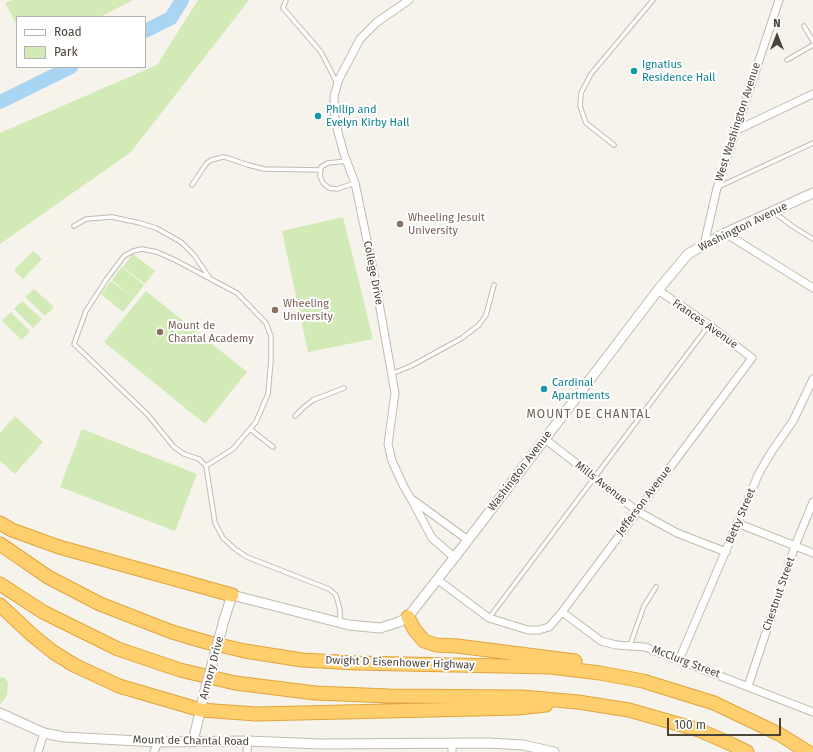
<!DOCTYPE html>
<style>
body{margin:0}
#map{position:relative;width:813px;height:752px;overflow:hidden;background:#f6f3ec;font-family:"Fira Sans",sans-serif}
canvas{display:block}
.legend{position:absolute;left:16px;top:16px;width:130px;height:52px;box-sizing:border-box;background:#fff;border:1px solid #b7b4b0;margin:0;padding:5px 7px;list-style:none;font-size:12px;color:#4b4439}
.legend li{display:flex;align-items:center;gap:8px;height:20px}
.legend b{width:20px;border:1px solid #b7b4b0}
.north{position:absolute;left:757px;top:16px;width:40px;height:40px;-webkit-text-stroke:3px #fff;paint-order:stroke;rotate:0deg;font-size:11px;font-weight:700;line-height:16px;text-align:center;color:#4b4439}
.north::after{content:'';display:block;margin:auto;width:14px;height:18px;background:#4b4439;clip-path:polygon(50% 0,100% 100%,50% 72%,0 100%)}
.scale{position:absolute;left:667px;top:718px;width:114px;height:18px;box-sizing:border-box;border:2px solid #4b4439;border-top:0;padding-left:5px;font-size:12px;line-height:14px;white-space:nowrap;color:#4b4439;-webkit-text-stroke:3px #fff;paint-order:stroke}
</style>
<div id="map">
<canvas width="813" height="752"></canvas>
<ul class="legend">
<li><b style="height:5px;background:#fff"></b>Road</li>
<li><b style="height:11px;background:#d2eab5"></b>Park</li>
</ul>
<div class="north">N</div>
<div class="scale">100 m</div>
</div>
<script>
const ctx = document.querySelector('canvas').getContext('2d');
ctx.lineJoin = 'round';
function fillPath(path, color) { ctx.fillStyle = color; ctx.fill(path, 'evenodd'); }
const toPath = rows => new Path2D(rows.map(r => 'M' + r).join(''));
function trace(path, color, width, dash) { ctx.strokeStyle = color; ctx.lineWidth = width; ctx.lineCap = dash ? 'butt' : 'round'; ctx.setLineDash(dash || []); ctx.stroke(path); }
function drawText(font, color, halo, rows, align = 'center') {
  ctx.font = font + ' "Fira Sans",sans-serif'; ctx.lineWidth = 4; ctx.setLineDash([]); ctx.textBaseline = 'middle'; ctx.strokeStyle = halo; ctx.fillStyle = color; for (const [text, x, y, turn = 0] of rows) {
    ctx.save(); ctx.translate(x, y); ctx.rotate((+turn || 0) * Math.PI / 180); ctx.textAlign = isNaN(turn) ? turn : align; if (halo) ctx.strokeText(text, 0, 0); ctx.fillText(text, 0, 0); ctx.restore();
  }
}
fillPath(toPath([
 [12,0,133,0,100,17,17,17,17,25,5,3],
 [198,0,249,0,131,152,0,244,0,133,157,65],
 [343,217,373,339,308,352,282,231],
 [33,251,42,259,23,279,14,270],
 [133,254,155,271,145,284,123,267],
 [122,267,144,285,134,298,112,280],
 [111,281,134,298,123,312,101,294],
 [34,289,54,307,45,316,25,297],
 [146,291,247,372,205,424,104,342],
 [22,301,42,319,33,328,14,309],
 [11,312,30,331,22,340,2,321],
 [15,416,43,442,15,474,0,461,0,433],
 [82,429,197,474,175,531,60,487],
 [0,677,5,678,8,683,7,695,4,700,0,704]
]), '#d2eab5');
trace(toPath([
 [145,31,171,18,182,0],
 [0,102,71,67]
]), '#a9d4f2', 14);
const service = toPath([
 [286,0,283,8,321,52,337,83],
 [804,26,813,41],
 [787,60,813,45],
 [614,145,586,123,580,106,581,93,591,74,653,0],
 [347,161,328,163,321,167,320,176,323,183,329,188,337,189,355,183],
 [192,185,206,164,211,160,223,157,228,158,248,165,264,169,321,170],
 [718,187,813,143],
 [774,212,792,226,813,239],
 [74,226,86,219,112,217,140,223,156,228,181,242,194,255,209,277],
 [391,374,411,366,433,354,462,338,479,325,486,315,494,285],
 [295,416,303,408,313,400,344,388],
 [250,429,273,447],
 [206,466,233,449,256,422,268,394,271,360,271,336,266,323,237,293,175,260,157,252,142,249,133,251,124,256,106,280,86,311,74,344,148,415,174,447,184,454,199,459,206,466,215,523,223,538,235,549,247,557,329,589,336,595,340,610,340,621],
 [489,618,709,325],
 [630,645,644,606,656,587]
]);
const minor = toPath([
 [409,0,377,22,360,39,339,79,334,96,335,121,344,154,355,183,373,269,395,393,388,444,392,461,404,487,414,504,432,538,455,558],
 [735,131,813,94],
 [725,233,813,288],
 [704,245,717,188,779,0],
 [545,439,637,511,677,533,726,552],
 [413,500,468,540],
 [737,523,813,553],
 [438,580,489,618,528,630,539,630,549,627,562,612,752,358,709,325,658,290],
 [562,612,601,641,616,645,645,647,813,712],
 [679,660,759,473,772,451,793,421,813,379],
 [748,686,795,546,813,502],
 [38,752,44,733],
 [154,752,158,742],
 [247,752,248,741],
 [452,752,452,744]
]);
const tertiary = toPath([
 [224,620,232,595,349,625,380,628,399,622,408,617,468,540,658,290,688,254,725,233,813,193],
 [0,713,44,733,64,737,158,742,248,741,320,744,488,743,523,745,554,752],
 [193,741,205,691]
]);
const motorway = toPath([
 [0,523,12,530,59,547,232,595],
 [0,544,48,577,100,604,172,632,206,642,245,651,302,660,356,663,551,667,600,673,643,681,714,703,779,734,808,752],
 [0,584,43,612,118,649,180,670,235,683,315,693,389,696,522,697,578,702,629,710,699,730,733,745,747,752],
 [0,605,32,635,53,652,74,665,119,686,201,710,256,714,518,708,546,705],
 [408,617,414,629,424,641,436,645,457,646,575,661]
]);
trace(service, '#c2bbae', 5.5);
trace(minor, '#c2bbae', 9);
trace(tertiary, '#c2bbae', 11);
trace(motorway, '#e0a43c', 15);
trace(service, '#fff', 3.5);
trace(minor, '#fff', 7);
trace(tertiary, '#fff', 9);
trace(motorway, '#ffcf6e', 13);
const tertiaryBridge = toPath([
 [205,691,224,620]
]);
trace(tertiaryBridge, '#c2bbae', 11, []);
trace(tertiaryBridge, '#fff', 9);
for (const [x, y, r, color] of [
 [634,71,4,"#0f9aa8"],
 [318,116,4,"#0f9aa8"],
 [400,224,4,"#8d6e63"],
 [275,310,4,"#8d6e63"],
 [160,332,4,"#8d6e63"],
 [544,389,4,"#0f9aa8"]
]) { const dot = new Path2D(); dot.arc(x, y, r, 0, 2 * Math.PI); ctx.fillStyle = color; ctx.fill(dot); trace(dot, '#fff', 1.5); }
drawText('11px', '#0d838f', '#fff', [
 ["Ignatius",642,65],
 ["Residence Hall",642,78],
 ["Philip and",326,110],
 ["Evelyn Kirby Hall",326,123],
 ["Cardinal",552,383],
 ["Apartments",552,396]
], 'left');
drawText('11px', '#4b4439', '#fff', [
 ["West Washington Avenue",738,122,-72],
 ["Washington Avenue",743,227,-26],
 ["College Drive",373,273,79],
 ["Frances Avenue",705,324,35],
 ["Washington Avenue",520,471,-53],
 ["Mills Avenue",601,483,38],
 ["Jefferson Avenue",644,501,-53],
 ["Betty Street",741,516,-67],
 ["Chestnut Street",779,594,-71],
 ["McClurg Street",686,662,21],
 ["Dwight D Eisenhower Highway",400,663,2],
 ["Armory Drive",212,668,-75],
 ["Mount de Chantal Road",191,741,1]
]);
drawText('11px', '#785e54', '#fff', [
 ["Wheeling Jesuit",408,218],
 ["University",408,231],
 ["Wheeling",283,304],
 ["University",283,317],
 ["Mount de",168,326],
 ["Chantal Academy",168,339]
], 'left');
ctx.letterSpacing = '1px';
drawText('12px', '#6e6250', '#fff', [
 ["MOUNT DE CHANTAL",589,415]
]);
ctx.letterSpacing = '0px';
</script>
